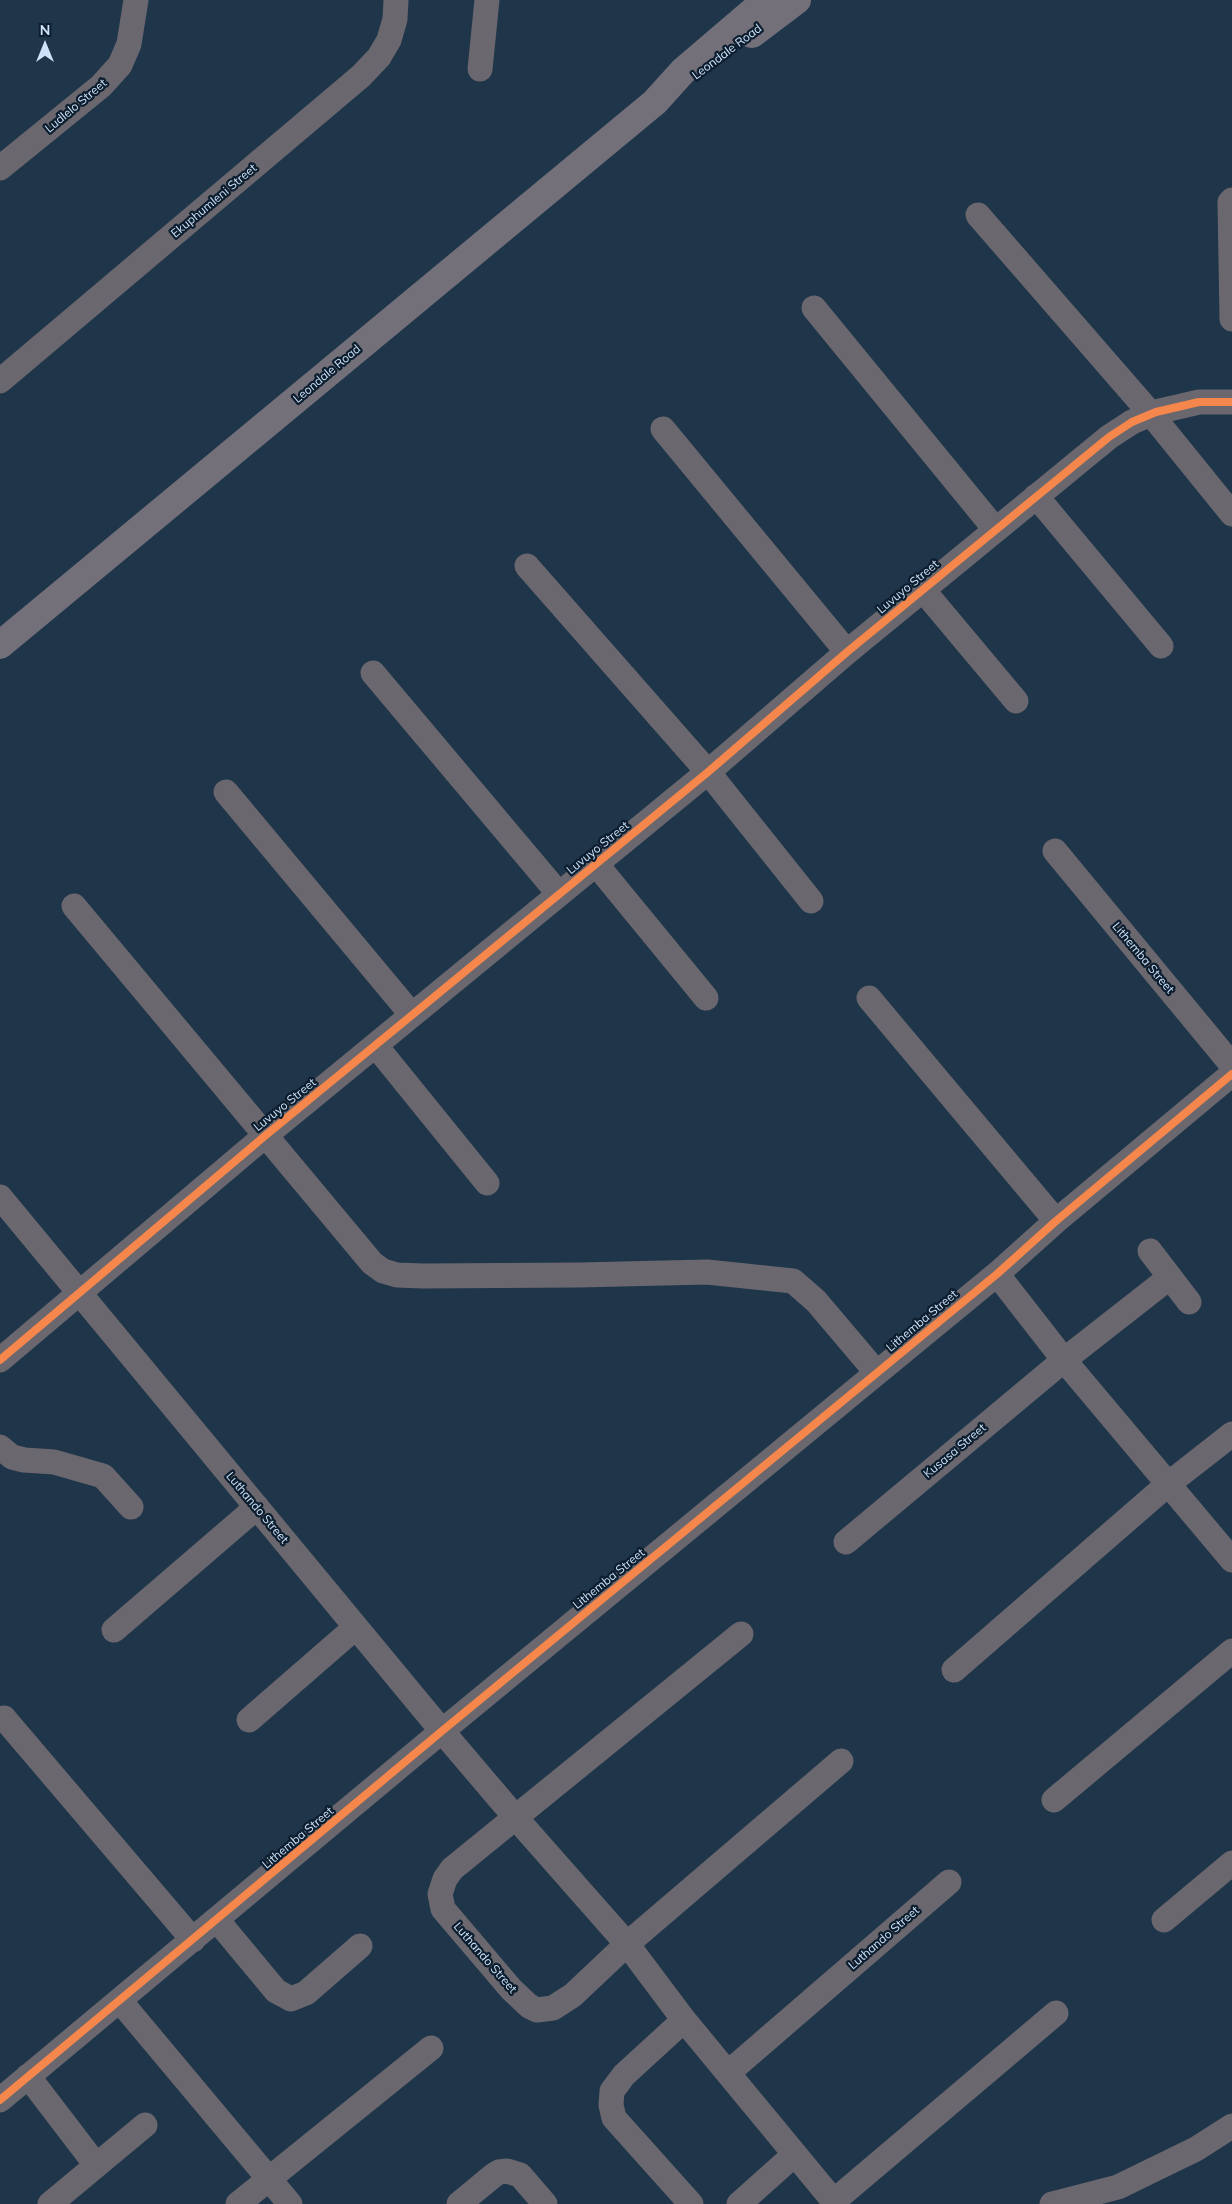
<!DOCTYPE html>
<style>
body{margin:0}
#map{position:relative;width:1232px;height:2204px;overflow:hidden;background:#1f354a;font-family:Mulish,sans-serif}
canvas{display:block}
.north{position:absolute;left:20px;top:20px;width:50px;height:50px;-webkit-text-stroke:4px #0c1d2e;paint-order:stroke;rotate:0deg;font-size:14px;font-weight:700;line-height:20px;text-align:center;color:#cde3fa}
.north::after{content:'';display:block;margin:auto;width:18px;height:22px;background:#cde3fa;clip-path:polygon(50% 0,100% 100%,50% 72%,0 100%)}
</style>
<div id="map">
<canvas width="1232" height="2204"></canvas>
<div class="north">N</div>
</div>
<script>
const ctx = document.querySelector('canvas').getContext('2d');
ctx.lineJoin = 'round';
const toPath = rows => new Path2D(rows.map(r => 'M' + r).join(''));
function trace(path, color, width, dash) { ctx.strokeStyle = color; ctx.lineWidth = width; ctx.lineCap = dash ? 'butt' : 'round'; ctx.setLineDash(dash || []); ctx.stroke(path); }
function drawText(font, color, halo, rows, align = 'center') {
  ctx.font = font + ' Mulish,sans-serif'; ctx.lineWidth = 4.5; ctx.setLineDash([]); ctx.textBaseline = 'middle'; ctx.strokeStyle = halo; ctx.fillStyle = color; for (const [text, x, y, turn = 0] of rows) {
    ctx.save(); ctx.translate(x, y); ctx.rotate((+turn || 0) * Math.PI / 180); ctx.textAlign = isNaN(turn) ? turn : align; if (halo) ctx.strokeText(text, 0, 0); ctx.fillText(text, 0, 0); ctx.restore();
  }
}
trace(toPath([
 [480,69,487,0],
 [0,168,101,86,120,65,129,44,136,0],
 [1232,200,1230,202,1232,319],
 [978,215,1151,414,1232,514],
 [814,308,995,529],
 [0,381,361,76,379,57,389,40,395,19,396,0],
 [663,429,847,652],
 [1036,496,1161,646],
 [527,566,708,772,811,901],
 [923,590,1016,701],
 [373,673,559,894],
 [226,792,412,1015],
 [1055,851,1232,1065],
 [596,864,706,998],
 [74,906,372,1263,383,1271,397,1275,423,1276,579,1275,707,1272,793,1281,816,1301,877,1373],
 [869,998,1056,1221],
 [376,1046,487,1183],
 [0,1197,442,1731,516,1818,627,1944,684,2020,836,2204],
 [1150,1251,1189,1302],
 [997,1274,1064,1360,1232,1560],
 [0,1360,266,1135,708,772,847,652,1109,437,1132,422,1156,412,1199,402,1232,402],
 [0,1447,12,1457,24,1460,54,1462,103,1476,131,1507],
 [846,1542,1064,1360,1170,1277],
 [114,1630,257,1507],
 [741,1634,452,1869,445,1879,440,1894,443,1909,511,1989,529,2006,537,2010,553,2008,573,1995,627,1944,841,1761],
 [954,1670,1167,1485,1232,1434],
 [4,1718,193,1940],
 [249,1720,356,1627],
 [1054,1800,1232,1651],
 [217,1920,276,1991,291,1999,306,1993,360,1946],
 [1164,1920,1232,1863],
 [120,2001,290,2204],
 [684,2020,624,2075,612,2091,611,2105,614,2118,691,2204],
 [729,2072,949,1882],
 [28,2076,96,2165],
 [0,2100,442,1731,997,1274,1056,1221,1232,1074],
 [834,2201,1056,2013],
 [50,2204,145,2125],
 [238,2204,431,2048],
 [459,2204,494,2175,499,2172,507,2171,520,2175,545,2204],
 [739,2204,795,2154],
 [1052,2204,1118,2187,1196,2149,1232,2126]
]), '#6a676e', 25);
trace(toPath([
 [752,34,797,0],
 [0,645,655,102,683,71,766,0]
]), '#73707a', 28);
trace(toPath([
 [0,1360,266,1135,708,772,847,652,1109,437,1132,422,1156,412,1199,402,1232,402],
 [0,2100,442,1731,997,1274,1056,1221,1232,1074]
]), '#f5874c', 8);
drawText('12px', '#cde3fa', '#0c1d2e', [
 ["Leondale Road",727,52,-37],
 ["Ludlelo Street",76,106,-40],
 ["Ekuphumleni Street",214,201,-40],
 ["Leondale Road",327,374,-40],
 ["Luvuyo Street",908,587,-40],
 ["Luvuyo Street",598,848,-39],
 ["Lithemba Street",1143,958,50],
 ["Luvuyo Street",285,1105,-39],
 ["Lithemba Street",922,1321,-40],
 ["Kusasa Street",955,1451,-40],
 ["Luthando Street",257,1508,50],
 ["Lithemba Street",609,1579,-39],
 ["Lithemba Street",298,1838,-40],
 ["Luthando Street",884,1938,-41],
 ["Luthando Street",485,1958,49]
]);
</script>
